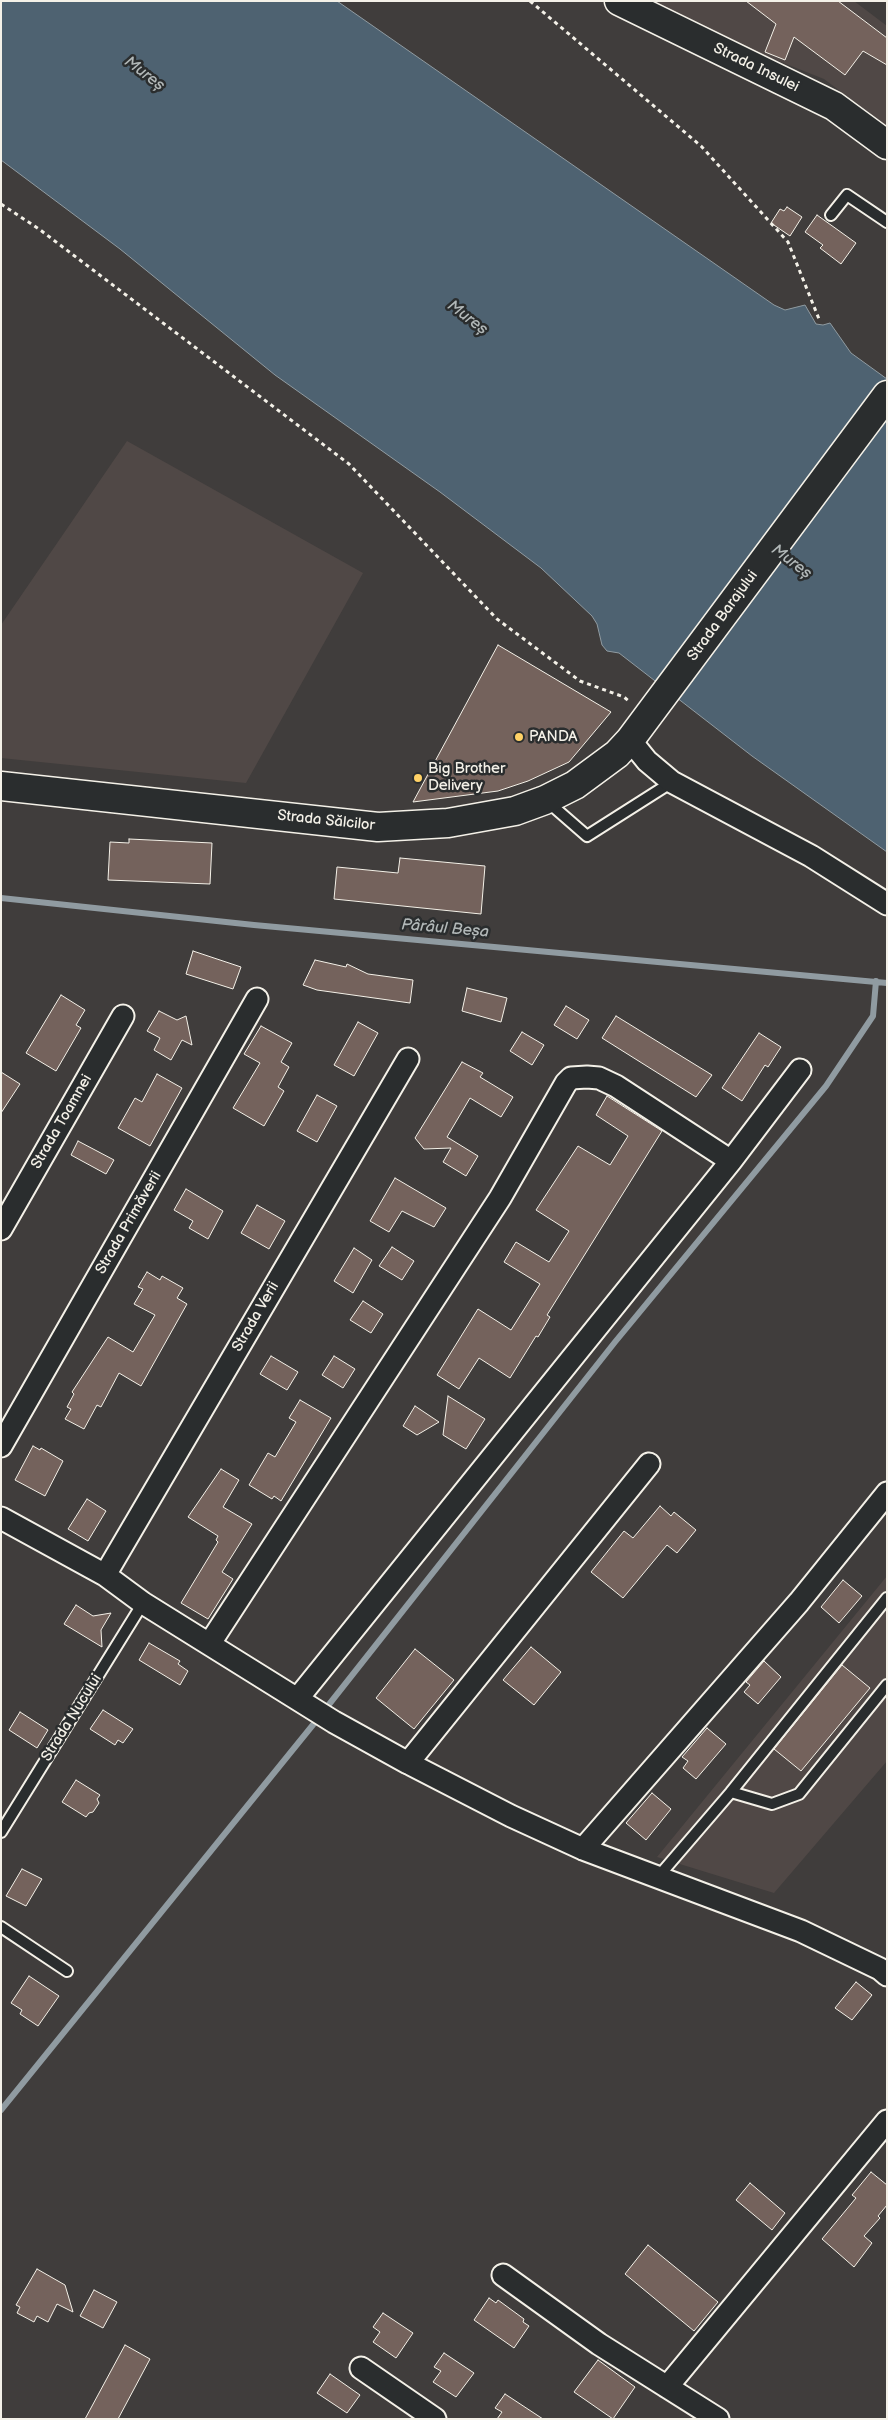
<!DOCTYPE html>
<meta charset="utf-8">
<style>
body{margin:0}
#map{position:relative;width:888px;height:2420px;overflow:hidden;background:#403d3c;font-family:"Balsamiq Sans",sans-serif}
canvas{display:block}
.frame{position:absolute;inset:0;border:2px solid #f4f1e8;pointer-events:none}
</style>
<div id="map">
<canvas width="888" height="2420"></canvas>
<div class="frame"></div>
</div>
<script>
const ctx = document.querySelector('canvas').getContext('2d');
ctx.lineJoin = 'round';
function fillPath(path, color) { ctx.fillStyle = color; ctx.fill(path, 'evenodd'); }
const toPath = rows => new Path2D(rows.map(r => 'M' + r).join(''));
function trace(path, color, width, dash) { ctx.strokeStyle = color; ctx.lineWidth = width; ctx.lineCap = dash ? 'butt' : 'round'; ctx.setLineDash(dash || []); ctx.stroke(path); }
function drawText(font, color, halo, rows, align = 'center') {
  ctx.font = font + ' "Balsamiq Sans",sans-serif'; ctx.lineWidth = 5; ctx.setLineDash([]); ctx.textBaseline = 'middle'; ctx.strokeStyle = halo; ctx.fillStyle = color; for (const [text, x, y, turn = 0] of rows) {
    ctx.save(); ctx.translate(x, y); ctx.rotate((+turn || 0) * Math.PI / 180); ctx.textAlign = isNaN(turn) ? turn : align; if (halo) ctx.strokeText(text, 0, 0); ctx.fillText(text, 0, 0); ctx.restore();
  }
}
fillPath(toPath([
 [653,1,854,1,887,26,887,126,824,79,751,50],
 [127,441,363,573,246,783,1,758,1,625],
 [887,1576,887,1761,774,1893,657,1857]
]), '#504846');
const water = toPath([
 [1,1,337,1,774,305,785,310,805,305,816,324,823,325,830,323,851,353,887,379,887,852,752,756,619,653,607,651,602,645,597,624,592,616,541,568,440,492,275,375,120,249,1,160,1,1]
]);
fillPath(water, '#4e6271');
trace(water, '#909ba1', 1);
trace(toPath([
 [1,898,254,925,887,983],
 [1,2110,312,1726,615,1342,826,1086,873,1016,876,981]
]), '#909ba1', 6);
const building = toPath([
 [746,1,838,1,887,38,887,65,863,51,845,75,794,37,785,60,765,52,776,24,746,1],
 [787,207,802,217,790,236,771,223,780,209,784,211,787,207],
 [817,215,856,243,841,264,820,248,823,245,805,232,817,215],
 [498,645,611,712,569,762,528,781,498,791,413,802,498,645],
 [129,839,212,843,210,884,108,880,110,842,129,843,129,839],
 [400,858,485,866,481,914,334,899,337,867,398,873,400,858],
 [193,951,241,967,233,989,186,974,193,951],
 [315,960,346,967,347,964,368,974,413,980,410,1003,317,990,303,985,315,960],
 [467,988,507,998,501,1022,462,1011,467,988],
 [61,995,85,1010,76,1025,81,1028,56,1071,26,1053,61,995],
 [566,1006,589,1020,577,1039,554,1025,566,1006],
 [159,1011,177,1020,186,1016,192,1045,182,1040,171,1060,154,1050,160,1038,147,1031,159,1011],
 [616,1016,712,1075,696,1097,602,1038,616,1016],
 [358,1022,378,1033,354,1076,334,1065,358,1022],
 [261,1026,292,1043,281,1062,289,1067,278,1087,284,1091,264,1126,233,1108,260,1063,244,1054,261,1026],
 [522,1032,544,1045,532,1065,510,1051,522,1032],
 [759,1033,781,1047,768,1067,765,1065,742,1101,722,1088,759,1033],
 [462,1062,483,1073,480,1077,513,1097,501,1117,470,1098,447,1137,478,1156,466,1176,443,1162,451,1148,424,1149,415,1138,462,1062],
 [1,1072,20,1084,1,1113,1,1072],
 [157,1074,182,1088,150,1146,118,1128,135,1098,142,1102,157,1074],
 [317,1095,337,1106,317,1142,297,1131,317,1095],
 [607,1096,662,1131,547,1315,550,1317,538,1337,536,1336,510,1378,479,1358,459,1389,437,1375,478,1309,511,1330,540,1284,504,1262,516,1242,549,1262,569,1231,536,1210,578,1146,610,1165,628,1136,596,1115,607,1096],
 [78,1141,114,1160,106,1174,71,1155,78,1141],
 [395,1178,446,1208,434,1227,402,1211,389,1232,370,1221,395,1178],
 [186,1189,223,1211,208,1239,189,1228,193,1221,174,1210,186,1189],
 [257,1205,285,1221,269,1249,241,1233,257,1205],
 [392,1247,414,1261,402,1280,379,1266,392,1247],
 [354,1248,372,1260,353,1293,334,1281,354,1248],
 [147,1272,160,1280,162,1276,183,1288,177,1298,187,1304,141,1386,119,1373,101,1407,97,1405,84,1429,65,1419,71,1409,67,1407,74,1394,72,1392,108,1337,133,1352,155,1315,134,1304,143,1289,138,1287,147,1272],
 [363,1301,383,1314,371,1333,350,1320,363,1301],
 [271,1356,298,1372,287,1390,260,1374,271,1356],
 [334,1356,355,1369,343,1388,322,1375,334,1356],
 [448,1396,485,1419,466,1449,443,1435,448,1396],
 [300,1400,331,1418,281,1501,274,1496,272,1499,249,1485,268,1453,275,1457,296,1422,289,1418,300,1400],
 [415,1406,439,1422,417,1435,403,1426,415,1406],
 [33,1446,40,1450,41,1448,63,1461,45,1496,15,1480,33,1446],
 [221,1469,239,1480,223,1507,252,1524,222,1572,233,1579,208,1619,181,1603,218,1542,216,1540,218,1536,188,1517,221,1469],
 [87,1499,106,1511,88,1541,68,1529,87,1499],
 [660,1506,671,1516,674,1512,696,1530,677,1553,667,1545,623,1598,591,1572,624,1531,633,1538,660,1506],
 [843,1580,862,1596,839,1623,821,1607,843,1580],
 [76,1605,93,1616,111,1613,101,1630,102,1647,64,1624,76,1605],
 [149,1643,180,1661,178,1664,188,1671,180,1685,139,1660,149,1643],
 [531,1647,561,1672,534,1705,503,1680,531,1647],
 [415,1649,454,1680,414,1729,376,1698,415,1649],
 [764,1661,781,1677,758,1704,744,1692,750,1685,746,1682,764,1661],
 [842,1665,870,1688,801,1771,774,1749,842,1665],
 [103,1710,133,1729,123,1743,118,1740,115,1745,90,1729,103,1710],
 [20,1712,48,1730,37,1748,9,1730,20,1712],
 [707,1728,726,1744,696,1779,683,1768,688,1761,682,1757,707,1728],
 [76,1780,100,1795,97,1799,99,1803,93,1812,89,1813,86,1817,62,1802,76,1780],
 [652,1793,671,1809,646,1840,626,1823,652,1793],
 [22,1869,42,1879,26,1906,6,1896,22,1869],
 [29,1976,59,1996,38,2026,20,2014,22,2010,11,2003,29,1976],
 [856,1982,872,1995,852,2020,835,2008,856,1982],
 [871,2172,887,2185,887,2205,878,2216,880,2218,864,2236,872,2243,854,2267,822,2239,856,2198,852,2195,871,2172],
 [750,2183,785,2213,772,2230,736,2200,750,2183],
 [648,2245,718,2302,694,2331,625,2274,648,2245],
 [37,2269,65,2285,73,2312,57,2304,48,2322,37,2316,34,2322,17,2313,20,2307,16,2305,37,2269],
 [94,2290,117,2302,103,2328,80,2316,94,2290],
 [489,2298,496,2303,498,2300,524,2319,523,2322,529,2326,514,2348,474,2320,489,2298],
 [383,2313,413,2333,396,2358,373,2342,380,2332,373,2327,383,2313],
 [125,2345,150,2359,118,2419,85,2419,125,2345],
 [444,2353,474,2373,456,2397,433,2382,441,2371,434,2367,444,2353],
 [598,2360,635,2387,613,2419,574,2392,598,2360],
 [330,2374,360,2395,347,2413,317,2393,330,2374],
 [505,2394,543,2419,497,2419,502,2412,495,2408,505,2394]
]);
fillPath(building, '#74625c');
trace(building, '#f4f1e8', 1);
const lane = toPath([
 [831,215,847,195,887,222],
 [548,802,587,836,672,782],
 [731,1792,772,1804,799,1794,887,1685],
 [1,1832,143,1603],
 [658,1877,731,1792,887,1598],
 [1,1927,67,1971]
]);
const street = toPath([
 [630,740,647,761,672,782,811,856,887,904],
 [1,1229,123,1016],
 [1,1446,257,999],
 [1,1518,105,1575,143,1603,334,1722,408,1763,511,1816,583,1849,801,1931,880,1969,887,1975],
 [105,1575,408,1059],
 [210,1643,500,1198,566,1083,571,1078,587,1077,599,1078,616,1086,731,1161],
 [298,1698,731,1161,800,1070],
 [408,1763,649,1464],
 [583,1849,799,1602,887,1493],
 [503,2275,599,2344,718,2419],
 [361,2368,435,2419],
 [667,2387,887,2121]
]);
const secondary = toPath([
 [619,1,834,106,887,145],
 [1,786,378,827,448,823,515,811,545,800,575,785,617,754,630,740,887,395]
]);
trace(lane, '#f4f1e8', 14);
trace(street, '#f4f1e8', 25);
trace(secondary, '#f4f1e8', 31);
trace(toPath([
 [530,1,701,146,788,242,819,319],
 [1,204,39,229,349,464,497,619,580,681,624,697,630,702]
]), '#f4f1e8', 3, [4, 4]);
trace(lane, '#2a2d2e', 10);
trace(street, '#2a2d2e', 21);
trace(secondary, '#2a2d2e', 28);
for (const [x, y, r, color] of [
 [519,737,5,"#ffd166"],
 [418,778,5,"#ffd166"]
]) { const dot = new Path2D(); dot.arc(x, y, r, 0, 2 * Math.PI); ctx.fillStyle = color; ctx.fill(dot); trace(dot, '#2a2d2e', 2); }
drawText('15px', '#f4f1e8', '#2a2d2e', [
 ["Strada Insulei",756,68,26],
 ["Strada Barajului",723,616,-54],
 ["Strada Sălcilor",326,821,6],
 ["Strada Toamnei",62,1122,-60],
 ["Strada Primăverii",129,1223,-60],
 ["Strada Verii",256,1317,-60],
 ["Strada Nucului",72,1718,-58]
]);
drawText('15px', '#f4f1e8', '#2a2d2e', [
 ["PANDA",529,737],
 ["Big Brother",428,769],
 ["Delivery",428,786]
], 'left');
drawText('italic 16px', '#b2b8b8', '#2a2d2e', [
 ["Mureș",144,74,37],
 ["Mureș",467,318,37],
 ["Mureș",791,562,37],
 ["Pârâul Beșa",445,929,5]
]);
</script>
